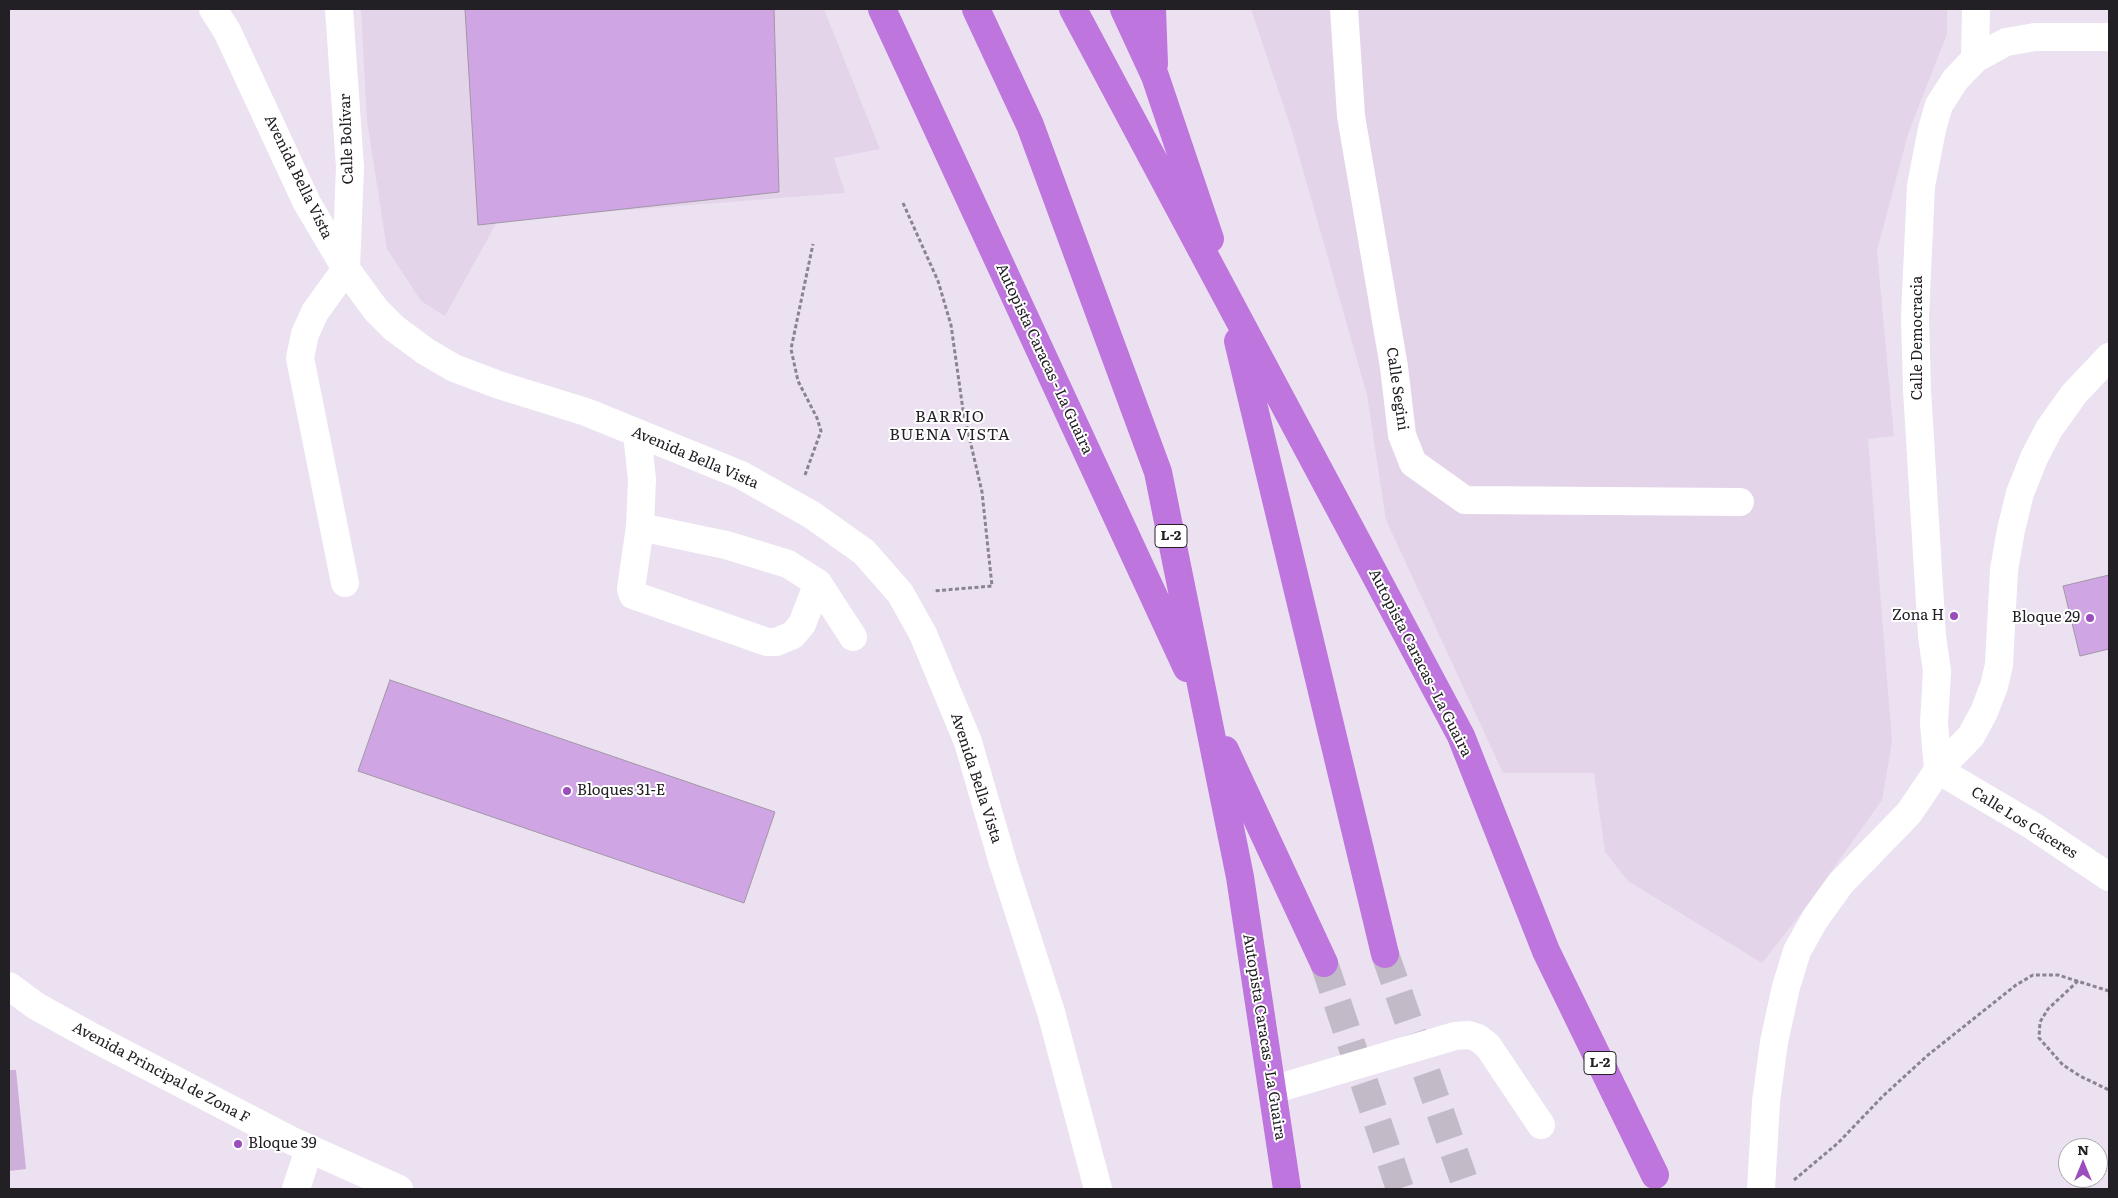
<!DOCTYPE html>
<meta charset="utf-8">
<style>
body{margin:0}
#map{position:relative;width:2118px;height:1198px;overflow:hidden;background:#ebe1f1;font-family:Literata,serif}
canvas{display:block}
.frame{position:absolute;inset:0;border:10px solid #232025;pointer-events:none}
.north{position:absolute;left:2058px;top:1138px;width:50px;height:50px;box-sizing:border-box;background:#fff;border:1px solid #a7a6a8;border-radius:50%;rotate:0deg;font-size:14px;font-weight:700;line-height:20px;text-align:center;color:#232025}
.north::after{content:'';display:block;margin:auto;width:18px;height:22px;background:#9c4dbd;clip-path:polygon(50% 0,100% 100%,50% 72%,0 100%)}
</style>
<div id="map">
<canvas width="2118" height="1198"></canvas>
<div class="frame"></div>
<div class="north">N</div>
</div>
<script>
const ctx = document.querySelector('canvas').getContext('2d');
ctx.lineJoin = 'round';
function fillPath(path, color) { ctx.fillStyle = color; ctx.fill(path, 'evenodd'); }
const toPath = rows => new Path2D(rows.map(r => 'M' + r).join(''));
function trace(path, color, width, dash) { ctx.strokeStyle = color; ctx.lineWidth = width; ctx.lineCap = dash ? 'butt' : 'round'; ctx.setLineDash(dash || []); ctx.stroke(path); }
function drawText(font, color, halo, rows, align = 'center') {
  ctx.font = font + ' Literata,serif'; ctx.lineWidth = 4; ctx.setLineDash([]); ctx.textBaseline = 'middle'; ctx.strokeStyle = halo; ctx.fillStyle = color; for (const [text, x, y, turn = 0] of rows) {
    ctx.save(); ctx.translate(x, y); ctx.rotate((+turn || 0) * Math.PI / 180); ctx.textAlign = isNaN(turn) ? turn : align; if (halo) ctx.strokeText(text, 0, 0); ctx.fillText(text, 0, 0); ctx.restore();
  }
}
fillPath(toPath([
 [361,9,824,9,880,149,834,158,845,193,498,220,445,316,421,301,387,249,367,121],
 [1251,9,1947,9,1947,34,1908,134,1877,251,1894,436,1868,439,1892,742,1882,800,1802,912,1762,963,1628,881,1605,852,1594,773,1503,773,1386,520,1367,395,1291,128]
]), '#e3d4ea');
fillPath(toPath([
 [9,1070,16,1070,26,1169,9,1171]
]), '#cdb0da');
const building = toPath([
 [465,9,774,9,779,192,478,225,465,9],
 [2109,575,2109,649,2080,656,2063,586,2109,575],
 [390,680,775,812,744,903,358,771,390,680]
]);
fillPath(building, '#d0a5e4');
trace(building, '#a197a5', 1);
trace(toPath([
 [1385,954,1467,1189],
 [1324,963,1400,1189]
]), '#c3bac8', 28, [28, 14]);
trace(toPath([
 [903,203,938,281,951,325,963,410,982,492,992,586,933,591],
 [805,475,821,431,817,418,798,381,791,349,813,244],
 [2078,981,2048,1009,2040,1022,2039,1038,2063,1065,2080,1076,2109,1090],
 [1794,1180,1838,1143,1883,1096,1928,1055,2016,985,2033,975,2058,975,2109,991]
]), '#8b848f', 3, [4, 2.5]);
trace(toPath([
 [213,9,227,31,307,203,346,269,376,310,394,328,425,351,454,368,499,385,586,412,741,475,812,515,864,552,900,593,923,634,968,742,1003,863,1051,1012,1098,1189],
 [339,9,350,167,346,269],
 [1344,9,1351,116,1394,367,1402,435,1413,463,1465,500,1740,502],
 [2109,37,2035,37,2006,42,1975,59,1955,80,1939,105,1932,129,1921,186,1915,316,1917,390,1932,636,1937,671,1934,723,1938,770,2033,826,2109,877],
 [1975,59,1976,9],
 [637,434,642,479,640,527,631,589,633,595,767,642,776,642,793,635,802,624,818,583],
 [640,527,726,545,788,564,818,583,853,637],
 [345,583,300,358,305,334,315,312,346,269],
 [9,986,36,1006,94,1038,288,1139,399,1189],
 [1272,1090,1455,1036,1469,1035,1478,1038,1488,1046,1541,1125],
 [296,1189,309,1149],
 [1761,1189,1766,1102,1774,1042,1786,987,1797,951,1815,919,1841,883,1909,813,1938,770,1971,736,1984,712,1994,686,1999,665,2004,570,2011,530,2020,493,2034,458,2049,429,2074,394,2109,357]
]), '#fff', 28);
trace(toPath([
 [882,9,1187,668],
 [976,9,1030,125,1158,472,1240,877,1287,1189],
 [1073,9,1461,736,1546,951,1655,1175],
 [1124,9,1155,76,1210,239],
 [1152,9,1154,64],
 [1238,341,1385,954],
 [1225,750,1324,963]
]), '#be75dd', 28);
for (const [x, y, r, color] of [
 [1954,616,5,"#9c4dbd"],
 [2090,618,5,"#9c4dbd"],
 [567,791,5,"#9c4dbd"],
 [238,1144,5,"#9c4dbd"]
]) { const dot = new Path2D(); dot.arc(x, y, r, 0, 2 * Math.PI); ctx.fillStyle = color; ctx.fill(dot); trace(dot, '#fff', 2); }
for (const [x, y, w] of [
 [1171,536,32],
 [1600,1063,32]
]) { const box = new Path2D(); box.roundRect(x - w / 2, y - 11.5, w, 23, 4); ctx.fillStyle = '#fff'; ctx.fill(box); trace(box, '#232025', 1); }
drawText('bold 14px', '#232025', null, [
 ["L-2",1171,536],
 ["L-2",1600,1063]
]);
drawText('15px', '#232025', '#fff', [
 ["Calle Bolívar",347,139,-92],
 ["Avenida Bella Vista",298,177,64],
 ["Calle Democracia",1918,338,-90],
 ["Autopista Caracas - La Guaira",1044,359,65],
 ["Calle Segini",1397,389,82],
 ["Avenida Bella Vista",695,458,23],
 ["Autopista Caracas - La Guaira",1420,663,63],
 ["Avenida Bella Vista",976,778,72],
 ["Calle Los Cáceres",2024,823,32],
 ["Autopista Caracas - La Guaira",1264,1037,81],
 ["Avenida Principal de Zona F",161,1073,28]
]);
drawText('15px', '#232025', '#fff', [
 ["Zona H",1944,616],
 ["Bloque 29",2080,618],
 ["Bloques 31-E",577,791,"left"],
 ["Bloque 39",248,1144,"left"]
], 'right');
ctx.letterSpacing = '1px';
drawText('16px', '#232025', '#fff', [
 ["BARRIO",950,417],
 ["BUENA VISTA",950,435]
]);
ctx.letterSpacing = '0px';
</script>
